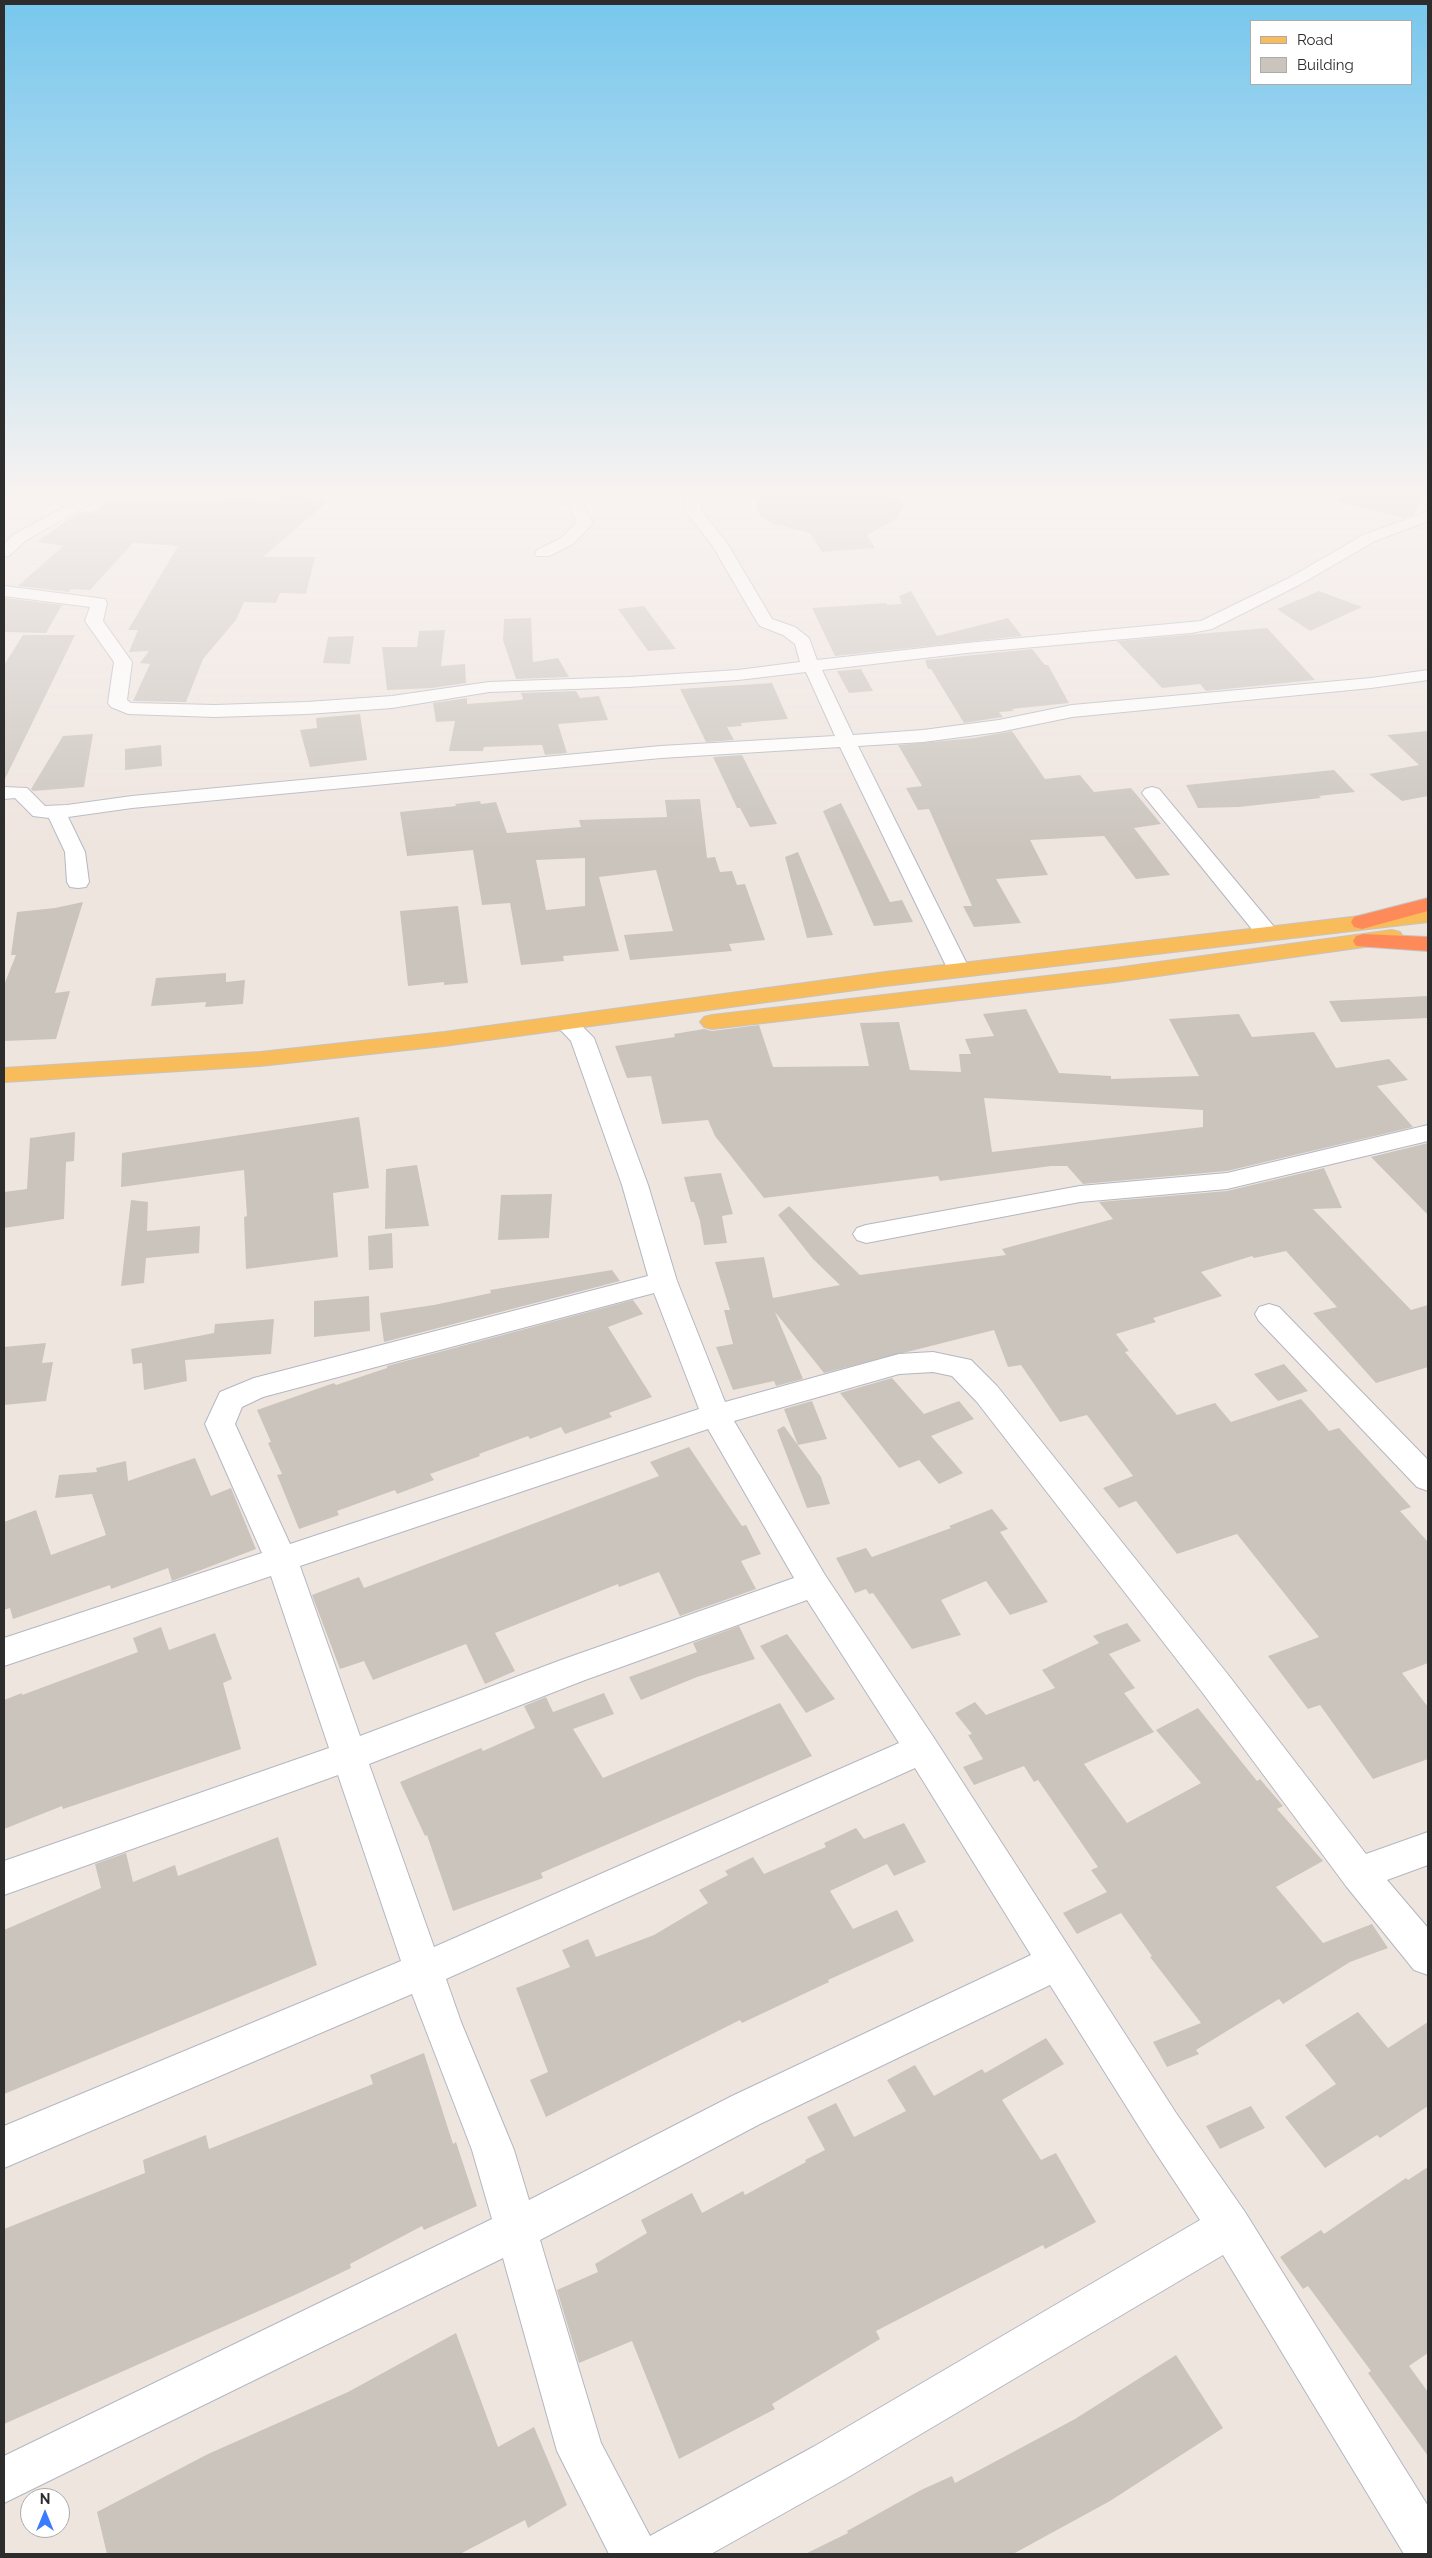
<!DOCTYPE html>
<style>
body{margin:0}
#map{position:relative;width:1432px;height:2558px;overflow:hidden;background:#efe5df;font-family:Raleway,sans-serif}
canvas{display:block}
.frame{position:absolute;inset:0;border:5px solid #2d2d2d;pointer-events:none}
.legend{position:absolute;left:1250px;top:20px;width:162px;height:65px;box-sizing:border-box;background:#fff;border:1px solid #ababab;margin:0;padding:6px 9px;list-style:none;font-size:15px;color:#2d2d2d}
.legend li{display:flex;align-items:center;gap:10px;height:25px}
.legend b{width:25px;border:1px solid #ababab}
.north{position:absolute;left:20px;top:2488px;width:50px;height:50px;box-sizing:border-box;background:#fff;border:1px solid #ababab;border-radius:50%;rotate:0deg;font-size:14px;font-weight:700;line-height:20px;text-align:center;color:#2d2d2d}
.north::after{content:'';display:block;margin:auto;width:18px;height:22px;background:#3b7cff;clip-path:polygon(50% 0,100% 100%,50% 72%,0 100%)}
</style>
<div id="map">
<canvas width="1432" height="2558"></canvas>
<div class="frame"></div>
<ul class="legend">
<li><b style="height:6px;background:#f8bd5a"></b>Road</li>
<li><b style="height:14px;background:#cac4bd"></b>Building</li>
</ul>
<div class="north">N</div>
</div>
<script>
const ctx = document.querySelector('canvas').getContext('2d');
ctx.lineJoin = 'round';
function fillPath(path, color) { ctx.fillStyle = color; ctx.fill(path, 'evenodd'); }
const toPath = rows => new Path2D(rows.map(r => 'M' + r).join(''));
function trace(path, color, width, dash) { ctx.strokeStyle = color; ctx.lineWidth = width; ctx.lineCap = dash ? 'butt' : 'round'; ctx.setLineDash(dash || []); ctx.stroke(path); }
fillPath(toPath([
 [295,494,329,500,263,557,315,557,306,594,280,593,276,603,244,602,236,620,203,659,186,702,133,701,150,664,140,663,149,651,129,652,138,630,128,630,178,546,133,543,90,590,71,589,69,592,18,586,63,546,37,542,76,514,80,512,92,513,107,501,262,496,261,500],
 [760,494,891,494,905,506,896,519,867,535,875,548,822,552,810,533,773,524,760,516,756,506],
 [1340,494,1424,494,1413,515,1403,518,1339,502],
 [911,591,937,636,1008,618,1022,636,835,656,812,608,886,603,887,605,902,604,899,596],
 [1319,591,1362,607,1310,631,1277,609],
 [5,598,62,605,46,633,4,632],
 [644,606,676,649,648,651,618,609],
 [531,618,533,662,558,658,569,677,516,679,503,640,504,619],
 [1267,628,1315,680,1206,691,1200,684,1162,688,1117,641],
 [445,630,441,666,465,664,466,683,432,688,387,690,382,647,417,647,419,631],
 [23,635,75,635,4,781,4,665],
 [354,636,350,664,323,663,328,637],
 [1032,649,1045,665,1048,665,1069,703,1012,709,1014,711,999,712,1003,717,964,723,931,669,928,669,925,660],
 [861,669,873,691,849,693,837,671],
 [772,683,788,719,741,723,742,726,727,727,734,740,706,742,680,689],
 [576,691,580,698,599,696,608,720,558,724,567,753,545,755,542,745,484,747,483,751,449,751,455,721,436,722,433,703,467,698,467,704,520,700,523,699,521,693],
 [360,714,367,760,310,767,300,730,317,728,316,718],
 [1012,731,1045,779,1080,775,1094,792,1131,788,1161,824,1134,828,1170,875,1136,879,1104,836,1030,840,1048,875,996,879,1021,923,974,927,963,906,972,906,929,809,918,810,906,788,922,786,898,745,974,738],
 [1428,731,1428,796,1402,801,1369,774,1419,765,1387,735],
 [93,734,84,787,33,791,31,789,63,736],
 [161,745,162,766,125,770,125,749],
 [742,755,777,824,750,827,740,808,737,808,713,757],
 [1334,770,1355,792,1319,796,1321,798,1239,807,1198,808,1186,785],
 [700,799,707,858,715,857,720,872,732,871,737,885,745,884,765,940,729,944,732,951,630,960,624,935,673,931,656,870,599,877,619,951,563,956,564,961,521,965,510,903,482,905,473,850,407,856,400,812,456,806,455,804,480,801,481,804,496,802,507,833,581,827,579,820,667,817,665,800],
 [585,858,585,906,546,910,536,860],
 [841,803,890,902,902,900,913,922,874,926,823,811],
 [798,852,833,935,807,938,785,857],
 [83,902,55,993,70,991,56,1039,4,1041,4,985,16,955,11,955,17,912,55,908],
 [458,906,468,983,444,985,444,982,408,986,400,911],
 [226,973,226,982,245,980,243,1004,205,1007,206,1002,151,1006,156,978],
 [1428,996,1428,1018,1341,1022,1329,1001],
 [1026,1009,1059,1073,1111,1076,1111,1079,1199,1076,1169,1019,1239,1014,1252,1037,1314,1032,1336,1068,1389,1059,1408,1080,1377,1086,1413,1127,1227,1171,1083,1184,1067,1166,1051,1166,940,1181,938,1176,764,1198,715,1136,708,1120,662,1124,651,1076,627,1078,615,1046,675,1037,674,1034,704,1029,712,1031,759,1025,773,1067,869,1066,860,1023,899,1022,910,1070,961,1072,959,1054,971,1054,965,1039,994,1036,983,1014],
 [984,1098,1203,1110,1203,1127,992,1152],
 [359,1117,369,1188,333,1193,338,1257,246,1269,244,1217,247,1216,244,1170,121,1187,122,1153],
 [75,1132,74,1161,66,1162,64,1219,4,1228,4,1192,27,1189,30,1138],
 [1428,1143,1428,1215,1371,1157],
 [417,1165,429,1226,385,1229,386,1169],
 [1324,1168,1342,1208,1313,1209,1411,1310,1428,1305,1428,1367,1376,1383,1313,1313,1337,1307,1286,1251,1254,1258,1252,1256,1201,1272,1222,1296,1153,1318,1156,1322,1116,1334,1129,1351,1125,1352,1177,1415,1215,1403,1231,1422,1301,1399,1329,1431,1339,1428,1411,1507,1400,1511,1428,1542,1428,1663,1402,1673,1428,1707,1428,1759,1373,1779,1320,1705,1308,1709,1268,1656,1319,1637,1237,1534,1177,1554,1136,1501,1119,1508,1103,1488,1133,1476,1087,1415,1060,1422,1021,1365,1008,1367,994,1330,824,1373,775,1312,803,1379,776,1386,774,1381,733,1390,716,1347,733,1344,724,1310,730,1310,715,1262,764,1257,773,1298,840,1285,813,1259,778,1215,789,1206,860,1275,1006,1255,1002,1249,1113,1219,1099,1202,1227,1191],
 [721,1173,733,1214,722,1216,727,1243,704,1245,700,1221,694,1202,691,1202,684,1177],
 [552,1194,549,1238,498,1240,501,1195],
 [131,1200,148,1202,147,1231,200,1226,199,1253,146,1258,144,1283,121,1286],
 [392,1233,393,1268,369,1270,368,1236],
 [612,1270,620,1281,384,1342,380,1313,434,1305,491,1293,490,1290],
 [369,1296,370,1331,314,1337,314,1301],
 [633,1300,643,1314,608,1327,652,1397,609,1413,612,1417,565,1434,561,1427,530,1439,528,1436,479,1454,480,1456,430,1474,434,1480,397,1494,395,1490,337,1511,339,1515,299,1529,277,1475,282,1474,268,1443,271,1442,257,1410,334,1383,336,1385,387,1368,387,1366],
 [274,1319,271,1354,185,1360,187,1381,144,1390,142,1363,133,1364,131,1349,214,1333,215,1324],
 [46,1343,42,1363,53,1362,46,1401,4,1405,4,1347],
 [1284,1364,1308,1391,1278,1401,1254,1374],
 [892,1378,924,1414,959,1401,974,1419,931,1436,963,1473,939,1484,919,1460,899,1468,840,1393],
 [812,1401,827,1439,798,1445,784,1409],
 [784,1426,821,1477,830,1504,807,1508,777,1430],
 [689,1447,742,1526,746,1525,761,1554,741,1561,756,1589,680,1616,659,1572,619,1587,618,1584,495,1633,515,1671,485,1684,466,1644,373,1680,364,1661,340,1669,312,1595,359,1577,364,1588,659,1476,650,1462],
 [195,1458,211,1496,231,1488,256,1549,172,1581,168,1568,111,1589,110,1585,13,1619,10,1608,4,1610,4,1522,36,1510,51,1555,106,1535,92,1494,55,1498,59,1475,97,1472,96,1468,126,1461,128,1481],
 [992,1509,1008,1529,1000,1532,1048,1602,1010,1615,986,1581,941,1600,961,1635,912,1649,873,1593,869,1594,866,1589,855,1593,836,1558,866,1548,872,1557,951,1528,949,1526],
 [1127,1623,1141,1641,1109,1654,1135,1688,1124,1693,1154,1732,1084,1764,1127,1823,1201,1783,1156,1730,1198,1708,1257,1781,1260,1779,1283,1806,1277,1809,1323,1861,1276,1887,1323,1943,1372,1924,1388,1948,1350,1962,1283,2004,1279,1999,1196,2050,1199,2054,1167,2067,1153,2042,1201,2023,1150,1957,1152,1956,1121,1913,1077,1934,1063,1913,1107,1892,1091,1870,1098,1867,1038,1780,1034,1782,1024,1766,974,1785,963,1767,983,1759,968,1735,972,1734,955,1713,975,1702,986,1715,1055,1688,1042,1670,1099,1643,1093,1636],
 [739,1626,755,1659,697,1677,641,1700,629,1677,697,1652,693,1643],
 [161,1627,169,1650,215,1633,232,1679,223,1683,241,1749,63,1809,62,1806,4,1829,4,1700,22,1693,22,1695,138,1652,133,1638],
 [787,1634,835,1699,806,1713,760,1646],
 [604,1693,614,1714,573,1729,603,1778,780,1703,812,1756,541,1873,543,1878,453,1911,427,1835,425,1836,400,1782,481,1748,483,1751,535,1728,524,1706,546,1697,553,1712],
 [904,1823,926,1862,894,1876,887,1864,830,1891,853,1929,897,1910,914,1941,828,1980,829,1982,742,2023,740,2020,546,2117,530,2080,548,2072,516,1988,570,1967,562,1950,588,1939,596,1957,654,1935,708,1903,699,1890,728,1875,725,1871,753,1857,764,1874,826,1847,824,1843,856,1828,864,1839],
 [278,1837,317,1965,4,2094,4,1930,101,1888,95,1864,126,1853,133,1882,175,1865,178,1876],
 [1358,2012,1388,2048,1428,2022,1428,2106,1380,2138,1377,2135,1325,2168,1285,2117,1336,2084,1305,2045],
 [1046,2038,1064,2064,1002,2100,1041,2160,1056,2153,1096,2222,1045,2249,1043,2245,876,2331,880,2339,772,2404,775,2409,679,2459,632,2341,579,2363,557,2290,598,2272,595,2264,647,2233,641,2220,692,2193,702,2213,743,2191,745,2195,806,2162,805,2160,825,2150,807,2117,836,2103,854,2137,906,2111,887,2080,915,2065,934,2096,982,2069,985,2073],
 [424,2053,453,2144,456,2142,477,2206,424,2230,422,2226,350,2264,351,2268,297,2294,4,2424,4,2229,145,2173,143,2160,206,2135,209,2149,373,2084,370,2075],
 [1251,2106,1265,2128,1220,2149,1206,2126],
 [1428,2167,1428,2353,1409,2366,1428,2392,1428,2456,1368,2373,1371,2371,1308,2286,1303,2289,1280,2257,1321,2230,1324,2234,1406,2178,1408,2180],
 [456,2333,498,2447,534,2427,567,2505,528,2528,525,2520,460,2554,107,2554,97,2512,208,2454,348,2392],
 [1176,2355,1223,2428,1110,2501,1013,2554,805,2554,848,2533,847,2531,921,2490,952,2476,955,2483,1075,2419]
]), '#cac4bd');
const minor = toPath([
 [88,494,107,494,25,541,10,555,4,557,4,544,13,535,88,494],
 [562,494,577,494,593,523,573,544,549,556,537,556,535,553,537,550,561,538,577,522,562,494],
 [687,494,702,494,700,498,701,510,727,543,772,619,795,627,809,638,817,660,967,643,1201,621,1289,578,1363,535,1428,511,1428,521,1375,541,1301,584,1212,629,1191,633,967,653,822,670,853,735,923,730,999,720,1072,705,1371,678,1428,670,1428,680,1371,688,1072,717,999,732,923,742,858,746,970,970,967,975,959,977,951,975,948,970,840,747,661,758,132,808,68,817,85,852,89,882,86,887,78,888,70,887,67,882,65,852,49,818,33,816,15,798,4,799,4,787,27,788,45,806,67,805,132,796,661,746,835,736,806,672,738,680,628,687,489,692,392,708,307,714,215,717,128,714,111,707,108,703,114,662,85,621,90,607,4,596,4,586,105,599,107,603,103,621,132,662,127,700,131,703,215,705,307,702,392,696,489,682,628,677,738,670,800,662,795,644,783,635,760,626,757,622,712,545,685,511,684,498,687,494],
 [1152,787,1159,789,1275,928,1278,933,1275,938,1267,940,1259,938,1145,797,1142,793,1145,789,1152,787],
 [566,1016,574,1018,594,1038,648,1185,677,1281,725,1402,899,1354,933,1352,971,1360,997,1386,1226,1672,1366,1854,1428,1832,1428,1865,1387,1880,1428,1928,1428,1975,1414,1970,1346,1886,1202,1692,977,1402,952,1376,933,1372,899,1374,734,1421,825,1575,934,1738,1176,2113,1245,2212,1428,2506,1428,2554,1404,2554,1223,2255,845,2479,711,2554,609,2554,557,2451,503,2258,4,2503,4,2456,492,2219,472,2150,412,1994,4,2168,4,2126,401,1961,338,1775,4,1895,4,1861,329,1748,271,1576,4,1666,4,1638,262,1553,205,1424,220,1392,254,1378,648,1276,622,1185,571,1041,554,1023,558,1018,566,1016],
 [654,1293,699,1409,290,1544,235,1424,242,1407,263,1397,654,1293],
 [708,1429,794,1578,561,1660,360,1736,300,1566,708,1429],
 [807,1600,899,1743,434,1947,369,1764,585,1680,807,1600],
 [915,1768,1031,1955,732,2096,529,2200,514,2150,461,2022,446,1979,915,1768],
 [1050,1985,1148,2141,1200,2220,813,2447,650,2536,601,2443,540,2240,760,2124,1050,1985],
 [1428,1125,1428,1141,1227,1189,1080,1202,866,1243,857,1240,853,1234,857,1228,866,1225,1080,1186,1227,1173,1428,1125],
 [1269,1304,1279,1307,1428,1460,1428,1491,1417,1487,1259,1321,1255,1314,1259,1307,1269,1304]
]);
const major = toPath([
 [1428,908,1428,922,885,986,444,1046,260,1066,4,1082,4,1068,260,1052,444,1032,885,972,1428,908],
 [1392,930,1400,932,1403,937,1400,942,1115,982,712,1029,704,1027,700,1022,704,1017,712,1015,1115,968,1392,930]
]);
const highway = toPath([
 [1428,898,1428,911,1362,929,1354,927,1351,922,1354,917,1428,898],
 [1364,934,1428,937,1428,951,1356,946,1353,941,1356,936,1364,934]
]);
trace(minor, '#b3b7c1', 2);
trace(major, '#c4c4c4', 2);
trace(highway, '#c4c4c4', 2);
fillPath(minor, '#fff');
fillPath(major, '#f8bd5a');
fillPath(highway, '#ff8a59');
const sky = ctx.createLinearGradient(0, 0, 0, 852);
sky.addColorStop(0, '#77c7ed');
sky.addColorStop(0.58, '#f8f3f1');
sky.addColorStop(1, '#f8f3f100');
ctx.fillStyle = sky;
ctx.fillRect(0, 0, 1432, 852);
</script>
